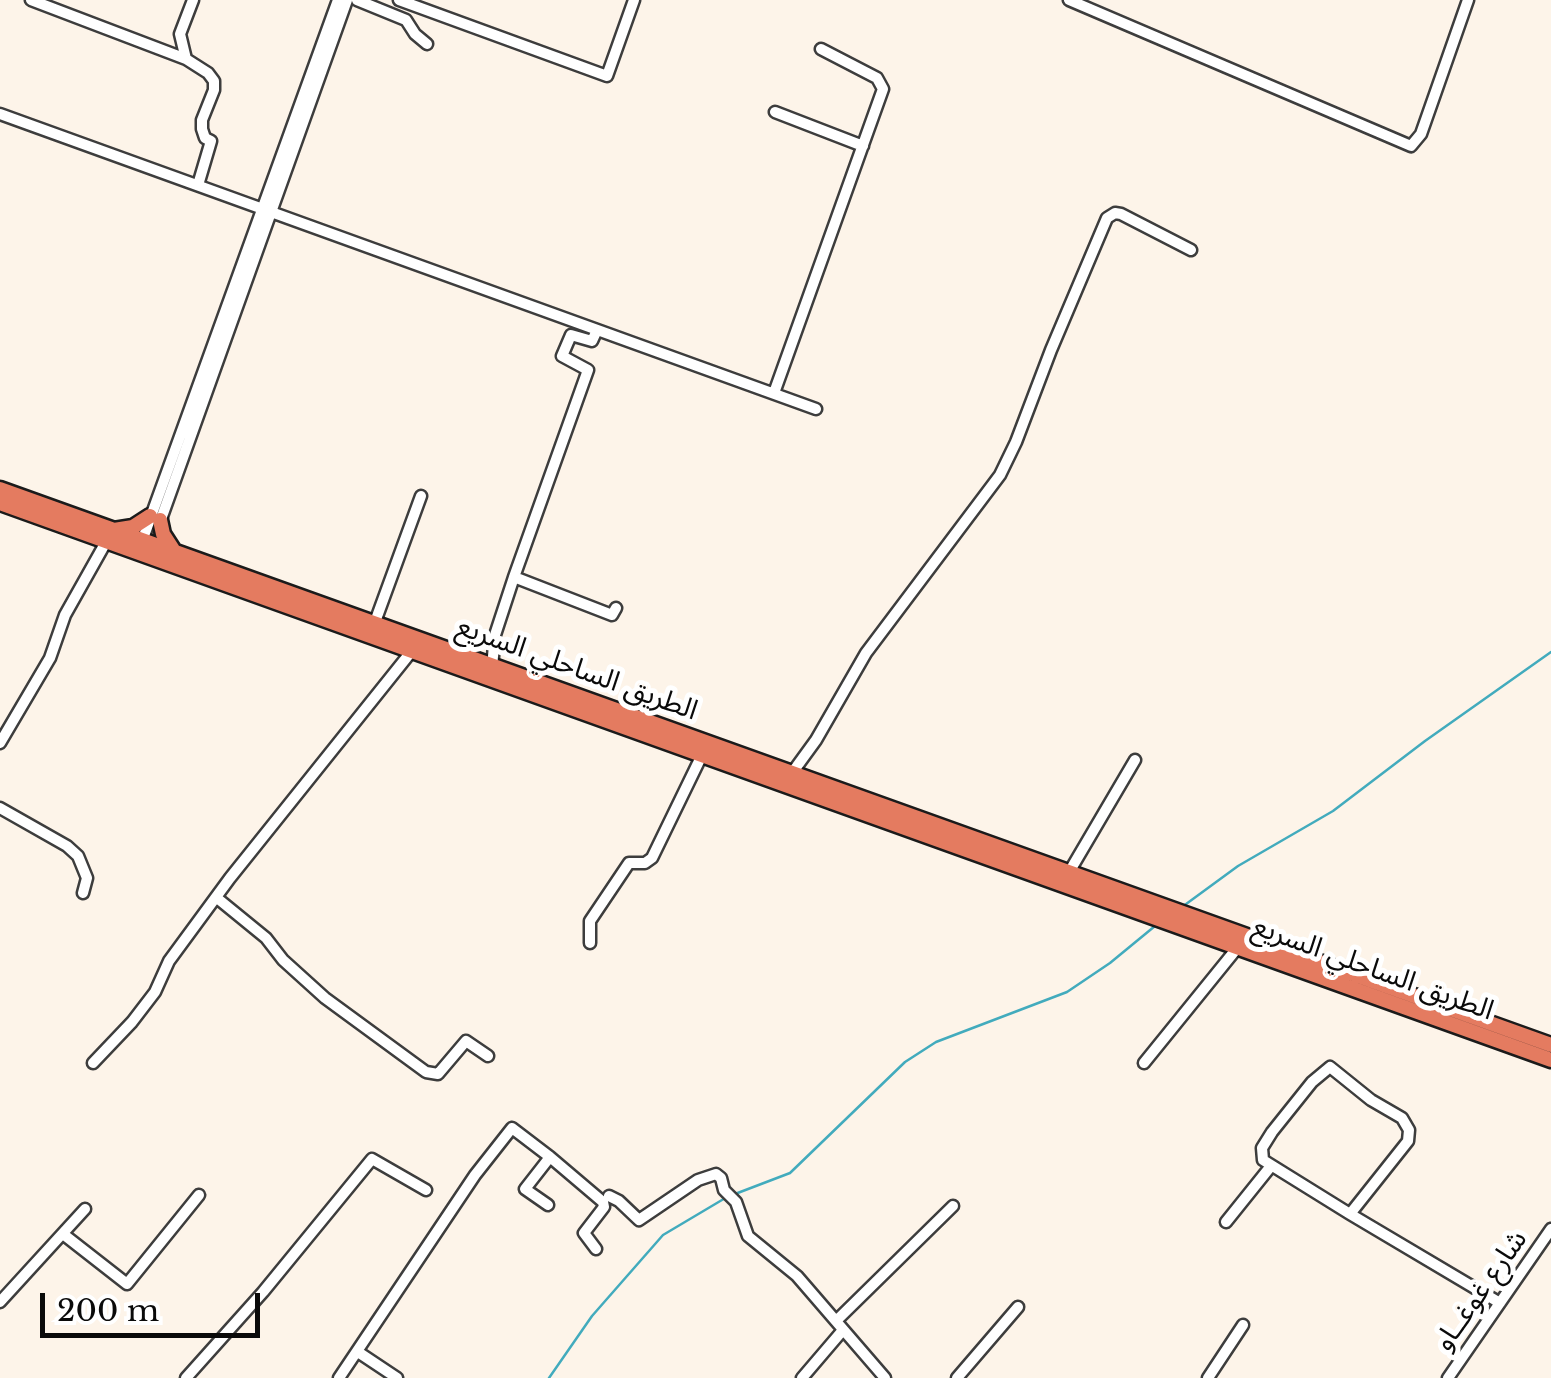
<!DOCTYPE html>
<meta charset="utf-8">
<style>
body{margin:0}
#map{position:relative;width:1551px;height:1378px;overflow:hidden;background:#fdf4e9;font-family:"Libre Baskerville",serif}
canvas{display:block}
.scale{position:absolute;left:40px;top:1293px;width:220px;height:45px;box-sizing:border-box;border:5px solid #0a0a0a;border-top:0;padding-left:12px;font-size:30px;line-height:35px;white-space:nowrap;color:#0a0a0a;-webkit-text-stroke:8px #fff;paint-order:stroke}
</style>
<div id="map">
<canvas width="1551" height="1378"></canvas>
<div class="scale">200 m</div>
</div>
<script>
const ctx = document.querySelector('canvas').getContext('2d');
ctx.lineJoin = 'round';
const toPath = rows => new Path2D(rows.map(r => 'M' + r).join(''));
function trace(path, color, width, dash) { ctx.strokeStyle = color; ctx.lineWidth = width; ctx.lineCap = dash ? 'butt' : 'round'; ctx.setLineDash(dash || []); ctx.stroke(path); }
function drawText(font, color, halo, rows, align = 'center') {
  ctx.font = font + ' "Libre Baskerville","Noto Sans Arabic",serif'; ctx.lineWidth = 10; ctx.setLineDash([]); ctx.textBaseline = 'middle'; ctx.strokeStyle = halo; ctx.fillStyle = color; for (const [text, x, y, turn = 0] of rows) {
    ctx.save(); ctx.translate(x, y); ctx.rotate((+turn || 0) * Math.PI / 180); ctx.textAlign = isNaN(turn) ? turn : align; if (halo) ctx.strokeText(text, 0, 0); ctx.fillText(text, 0, 0); ctx.restore();
  }
}
trace(toPath([
 [1182,907,1238,866,1333,811,1425,741,1551,652],
 [735,1194,790,1173,905,1062,936,1042,1067,992,1110,963,1155,926],
 [549,1378,592,1316,663,1235,727,1197]
]), '#42abbd', 2.5);
const minor = toPath([
 [31,0,186,59,208,73,214,81,214,90,202,120,202,129,205,138,211,141,198,185],
 [357,0,406,20,415,34,427,44],
 [399,0,607,76,634,0],
 [1069,0,1411,146,1421,134,1468,0],
 [186,59,180,34,193,0],
 [775,112,863,146],
 [0,114,816,409],
 [774,393,883,89,877,78,821,49],
 [160,522,347,0],
 [141,544,338,0],
 [514,577,588,370,562,356,571,335,592,341,597,330],
 [375,622,421,496],
 [492,667,495,635,514,577,612,615,616,608],
 [0,743,50,658,65,615,106,542],
 [792,773,816,740,866,653,1000,475,1016,442,1051,350,1107,218,1115,213,1121,214,1191,250],
 [0,808,67,846,78,856,87,878,83,893],
 [1068,874,1135,760],
 [217,898,266,938,283,960,325,998,426,1072,438,1074,466,1041,488,1056],
 [590,943,590,921,629,863,645,863,652,858,702,755],
 [93,1063,132,1022,155,992,169,961,230,878,411,652],
 [1144,1063,1238,947],
 [550,1157,603,1202,604,1207,584,1233,596,1249],
 [609,1196,619,1201,639,1220,698,1180,716,1174,721,1178,724,1190,736,1202,748,1236,797,1276,885,1378],
 [1350,1214,1408,1141,1409,1130,1402,1118,1371,1100,1330,1067,1312,1082,1272,1132,1262,1148,1263,1160,1350,1214,1500,1303],
 [1226,1222,1271,1166],
 [63,1234,127,1284,199,1195],
 [0,1302,85,1209],
 [836,1321,953,1206],
 [358,1352,397,1378],
 [186,1378,263,1292,372,1159,426,1190],
 [339,1378,475,1175,512,1128,550,1157,525,1189,548,1205],
 [802,1378,843,1330],
 [957,1378,1018,1307],
 [1208,1378,1243,1325],
 [1448,1378,1551,1229]
]);
const highway = toPath([
 [0,489,1551,1045],
 [0,503,1551,1060],
 [160,520,163,534,174,551],
 [114,530,133,527,150,516]
]);
trace(minor, '#3d3d3d', 15);
trace(highway, '#1b1b1b', 19);
trace(minor, '#fff', 10);
trace(highway, '#e47b60', 14);
drawText('28px', '#0a0a0a', '#fff', [
 ["الطريق الساحلي السريع",577,669,20],
 ["الطريق الساحلي السريع",1373,969,20],
 ["شارع غوغــاو",1481,1291,-55]
]);
</script>
